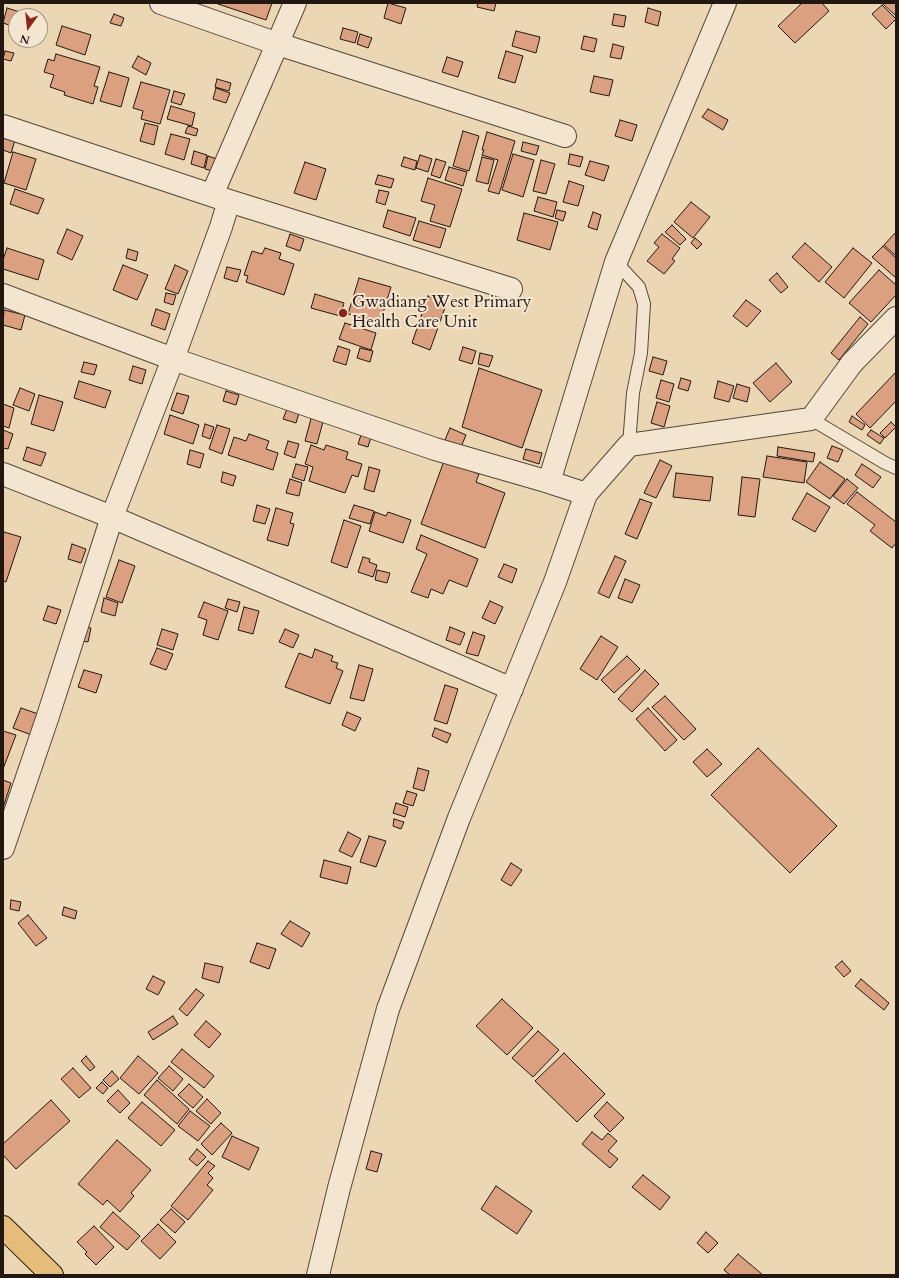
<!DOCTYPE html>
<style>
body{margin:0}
#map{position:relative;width:899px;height:1278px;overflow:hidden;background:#ecd7b5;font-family:Cardo,serif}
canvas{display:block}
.frame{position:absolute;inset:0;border:4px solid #221811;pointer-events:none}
.north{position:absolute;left:8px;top:8px;width:40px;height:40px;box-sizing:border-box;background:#f3e5cf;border:1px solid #9f9383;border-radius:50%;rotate:195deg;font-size:11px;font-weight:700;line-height:16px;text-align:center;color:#221811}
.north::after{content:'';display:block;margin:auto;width:14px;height:18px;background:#8f2418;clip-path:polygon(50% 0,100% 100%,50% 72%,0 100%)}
</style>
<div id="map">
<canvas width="899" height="1278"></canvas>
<div class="frame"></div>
<div class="north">N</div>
</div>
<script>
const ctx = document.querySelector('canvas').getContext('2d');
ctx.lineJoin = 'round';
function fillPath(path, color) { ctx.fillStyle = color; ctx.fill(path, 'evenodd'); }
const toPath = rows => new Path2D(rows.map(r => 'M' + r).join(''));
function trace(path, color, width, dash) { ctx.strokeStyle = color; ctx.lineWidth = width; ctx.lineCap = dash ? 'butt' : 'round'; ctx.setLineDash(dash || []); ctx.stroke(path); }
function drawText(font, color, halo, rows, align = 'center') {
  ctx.font = font + ' Cardo,serif'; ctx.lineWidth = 4; ctx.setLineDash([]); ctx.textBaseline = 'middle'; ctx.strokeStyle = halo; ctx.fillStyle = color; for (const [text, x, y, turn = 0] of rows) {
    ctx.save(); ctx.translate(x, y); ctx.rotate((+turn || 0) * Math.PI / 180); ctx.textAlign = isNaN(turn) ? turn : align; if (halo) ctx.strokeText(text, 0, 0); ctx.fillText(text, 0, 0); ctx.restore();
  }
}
const building = toPath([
 [215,3,272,3,266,20,215,3],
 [388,3,406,8,401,24,384,18,388,3],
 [478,3,496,3,494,11,477,7,478,3],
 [802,3,822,3,829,11,795,43,778,26,802,3],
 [882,3,896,3,896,16,882,3],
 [882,5,896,19,886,29,872,14,882,5],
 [7,8,20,12,19,16,16,16,15,27,3,23,7,8],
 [648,8,661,12,658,26,645,22,648,8],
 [114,14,124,18,121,26,110,23,114,14],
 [614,14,626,16,624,27,612,25,614,14],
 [62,26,91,35,85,55,56,45,62,26],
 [343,28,358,32,355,43,340,39,343,28],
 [516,31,540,37,536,53,512,46,516,31],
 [360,34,372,38,368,48,357,44,360,34],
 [584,36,597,39,594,52,581,49,584,36],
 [613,44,624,47,621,59,610,57,613,44],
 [5,51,14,53,11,61,3,59,5,51],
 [506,51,523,56,515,83,498,78,506,51],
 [56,54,100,67,94,86,98,87,93,104,64,95,65,92,50,87,54,75,44,72,48,59,54,61,56,54],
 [138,56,151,63,146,75,132,67,138,56],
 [447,57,463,62,458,77,442,72,447,57],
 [109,72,129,78,121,107,100,101,109,72],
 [594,76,613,80,609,96,590,92,594,76],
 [217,79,231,83,229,91,215,87,217,79],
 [141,82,170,90,160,124,141,119,143,111,133,108,141,82],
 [216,88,230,93,226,103,213,99,216,88],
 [174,91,185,94,181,105,171,102,174,91],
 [171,106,195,113,192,126,167,119,171,106],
 [708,109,728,120,723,130,702,117,708,109],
 [620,120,637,125,632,141,615,136,620,120],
 [145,123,158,126,154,145,140,141,145,123],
 [188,126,198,129,196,136,185,133,188,126],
 [463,131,479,136,469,171,453,166,463,131],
 [487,132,515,141,499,194,488,191,498,160,482,155,484,150,482,150,487,132],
 [3,133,16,137,11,153,3,150,3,133],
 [171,134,190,139,184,160,165,154,171,134],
 [523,142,539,146,536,155,521,151,523,142],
 [194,151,207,155,204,168,191,164,194,151],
 [13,152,36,159,26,190,4,183,13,152],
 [513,154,534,160,523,197,502,190,513,154],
 [570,154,583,157,580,167,568,164,570,154],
 [420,155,432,159,428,172,416,168,420,155],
 [208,156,220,160,217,172,205,169,208,156],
 [404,157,417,161,415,170,401,166,404,157],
 [482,157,494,160,488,184,476,181,482,157],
 [436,159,446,162,440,178,431,175,436,159],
 [541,160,555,164,546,194,533,191,541,160],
 [590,161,609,166,604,181,585,175,590,161],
 [305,162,326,169,316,200,294,193,305,162],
 [449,167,467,172,463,186,445,180,449,167],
 [378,175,394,179,391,188,375,184,378,175],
 [428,178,462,189,450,227,430,221,435,205,421,201,428,178],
 [569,181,584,186,578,206,563,202,569,181],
 [15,189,44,199,38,214,10,204,15,189],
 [379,190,389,192,385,205,376,202,379,190],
 [538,197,557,202,553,217,534,211,538,197],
 [691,202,710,217,693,238,674,222,691,202],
 [388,210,416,218,410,236,383,227,388,210],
 [557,210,566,212,563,221,555,218,557,210],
 [593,212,601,215,597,230,588,227,593,212],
 [524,213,558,222,550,250,517,240,524,213],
 [419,221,446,229,440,248,413,240,419,221],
 [672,225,686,239,680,245,665,232,672,225],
 [67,229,83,236,72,260,57,253,67,229],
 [896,232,896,256,884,245,896,232],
 [290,234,304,239,300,251,286,246,290,234],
 [662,234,680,248,672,259,675,261,664,274,647,261,659,247,654,243,662,234],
 [695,238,702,244,697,249,691,243,695,238],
 [805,243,832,267,819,282,792,257,805,243],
 [883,246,896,258,896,278,872,257,883,246],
 [7,248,44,260,38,280,3,269,3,260,7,248],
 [265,248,281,253,279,259,294,264,284,295,246,282,248,276,244,275,252,251,262,254,265,248],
 [853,248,872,263,844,298,825,282,853,248],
 [128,249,138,252,136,261,126,258,128,249],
 [123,265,148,275,137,300,113,290,123,265],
 [175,265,188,271,178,294,165,289,175,265],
 [227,267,241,270,237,282,224,278,227,267],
 [879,270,896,285,896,295,871,322,849,303,879,270],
 [777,273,788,287,781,293,769,280,777,273],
 [359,278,391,287,380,323,348,314,359,278],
 [166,293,176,295,173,305,164,302,166,293],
 [315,294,344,303,340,316,311,308,315,294],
 [428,296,447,302,430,350,412,343,428,296],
 [746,300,761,311,747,327,733,316,746,300],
 [156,309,170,314,165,330,151,325,156,309],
 [4,310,25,315,21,330,3,325,4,310],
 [860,317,868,324,839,360,831,353,860,317],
 [345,323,376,333,371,350,339,339,345,323],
 [338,346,350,350,346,365,333,361,338,346],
 [463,347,476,351,472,364,459,360,463,347],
 [360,348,373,351,370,362,357,358,360,348],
 [480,353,493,356,489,367,478,364,480,353],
 [653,357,667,361,663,375,649,371,653,357],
 [84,362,97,365,94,375,81,372,84,362],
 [776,363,792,382,770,402,753,383,776,363],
 [133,366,146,370,142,384,129,380,133,366],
 [479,368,542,390,522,448,462,427,479,368],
 [896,372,896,401,870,428,856,414,896,372],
 [681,378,691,381,688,391,678,388,681,378],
 [661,380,674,384,669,402,656,398,661,380],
 [79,381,111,391,105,408,74,398,79,381],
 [718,381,734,386,729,402,714,398,718,381],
 [737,384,750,388,747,402,733,398,737,384],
 [20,388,35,394,29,411,13,405,20,388],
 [226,391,239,395,236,405,223,401,226,391],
 [177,393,189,396,183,414,171,410,177,393],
 [39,395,63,402,54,431,31,424,39,395],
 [657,402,670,406,664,427,651,423,657,402],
 [3,404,14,408,9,428,3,426,3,404],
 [287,409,299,413,296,423,283,419,287,409],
 [170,415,199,425,193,444,164,434,170,415],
 [312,415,324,418,317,444,305,441,312,415],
 [852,416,865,425,862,430,849,422,852,416],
 [891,422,896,427,885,438,880,433,891,422],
 [205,424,214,427,210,439,202,436,205,424],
 [217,425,230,429,222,454,209,449,217,425],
 [450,428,466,435,461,447,445,440,450,428],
 [3,430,13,434,8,449,3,448,3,430],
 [871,430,884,438,880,444,867,435,871,430],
 [362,432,372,434,368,447,358,444,362,432],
 [249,434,269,441,266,449,278,453,273,470,228,455,234,437,246,441,249,434],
 [288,441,299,444,295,458,284,454,288,441],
 [311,445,324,450,326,445,348,452,346,459,362,464,358,477,352,475,345,493,309,481,313,467,305,464,311,445],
 [832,446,843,450,838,462,827,458,832,446],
 [27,447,46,453,41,466,23,460,27,447],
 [778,447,815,453,813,462,777,456,778,447],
 [526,449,542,453,539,464,523,459,526,449],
 [190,450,204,454,200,468,187,464,190,450],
 [767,456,807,462,804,483,763,477,767,456],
 [660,460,672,466,656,498,644,493,660,460],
 [444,461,479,474,476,482,505,493,485,548,421,524,444,461],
 [820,462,845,479,830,499,806,482,820,462],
 [296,464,308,467,304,481,292,477,296,464],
 [862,464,881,477,873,488,855,475,862,464],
 [369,467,380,470,374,492,364,489,369,467],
 [223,472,236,476,233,486,221,482,223,472],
 [676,473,713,477,710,501,673,497,676,473],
 [742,477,760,479,755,517,738,515,742,477],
 [290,479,302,483,299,496,286,493,290,479],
 [847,479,858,488,844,504,833,496,847,479],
 [857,492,896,522,896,543,892,548,870,531,875,525,847,504,857,492],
 [807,493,830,507,815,532,792,519,807,493],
 [640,499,652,503,637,539,625,534,640,499],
 [257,505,270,509,265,524,253,521,257,505],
 [354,505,374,511,370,524,349,518,354,505],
 [276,508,293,513,290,523,294,524,288,546,267,540,276,508],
 [375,512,386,516,388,512,411,520,403,543,369,531,375,512],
 [344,520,361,526,347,568,331,562,344,520],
 [4,532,21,537,6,582,3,581,3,536,4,532],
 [421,535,478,559,467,587,449,580,443,594,431,589,428,598,411,592,427,554,416,549,421,535],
 [72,544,86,549,81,563,68,559,72,544],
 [615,556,626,561,609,598,598,593,615,556],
 [363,557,370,559,369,562,377,565,373,577,358,572,363,557],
 [119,560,135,566,122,603,106,597,119,560],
 [504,564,517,569,512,583,498,577,504,564],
 [377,570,390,573,387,583,375,580,377,570],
 [625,579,640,585,632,603,618,598,625,579],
 [104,598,118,603,115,616,101,612,104,598],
 [228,599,240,602,237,612,225,608,228,599],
 [490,601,503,607,495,624,482,618,490,601],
 [204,602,228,611,218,640,203,635,207,620,198,617,204,602],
 [48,606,61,610,56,624,43,620,48,606],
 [244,607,259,611,253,634,238,630,244,607],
 [82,626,91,628,88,642,78,640,82,626],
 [450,627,465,633,460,645,446,640,450,627],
 [162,629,178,634,173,650,157,645,162,629],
 [285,629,299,635,293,648,279,642,285,629],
 [473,632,485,636,478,656,466,653,473,632],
 [601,636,618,647,597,680,580,669,601,636],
 [157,648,173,654,166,670,150,664,157,648],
 [315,649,333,656,331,661,338,663,336,668,343,671,330,704,285,687,299,653,312,658,315,649],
 [627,656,640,669,614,693,601,680,627,656],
 [359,665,373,669,364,701,350,698,359,665],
 [84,670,102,675,96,693,78,687,84,670],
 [645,670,659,684,632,712,618,699,645,670],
 [445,685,458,689,447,724,434,720,445,685],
 [665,696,696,729,684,740,652,707,665,696],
 [21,708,41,715,34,736,13,728,21,708],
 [648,708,677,740,665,751,636,719,648,708],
 [347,712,361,718,355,731,342,725,347,712],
 [435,728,451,734,447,743,432,736,435,728],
 [3,731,16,735,3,769,3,731],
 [758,748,837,826,790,873,711,795,758,748],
 [707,749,722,764,707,777,693,762,707,749],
 [418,768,429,771,424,791,413,788,418,768],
 [3,780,11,783,3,808,3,780],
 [407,791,417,794,413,806,403,803,407,791],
 [396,803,408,807,405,817,393,813,396,803],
 [394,819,404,822,401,829,393,826,394,819],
 [348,832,361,839,352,857,339,851,348,832],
 [369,836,386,841,376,867,360,862,369,836],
 [324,860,351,867,347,884,320,877,324,860],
 [511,863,522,870,511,886,501,880,511,863],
 [11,900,21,902,19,911,10,909,11,900],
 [64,907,77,911,75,919,62,915,64,907],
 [28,915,47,938,36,946,18,923,28,915],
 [290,921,310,933,302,947,281,934,290,921],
 [257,943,276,949,269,969,250,962,257,943],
 [842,961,851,971,844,977,835,967,842,961],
 [205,963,223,967,219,983,202,978,205,963],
 [153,976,165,982,158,995,146,989,153,976],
 [861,979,889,1003,884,1010,855,986,861,979],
 [196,989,204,995,187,1016,179,1009,196,989],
 [502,999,533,1028,507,1055,476,1026,502,999],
 [173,1016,178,1024,153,1040,148,1032,173,1016],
 [206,1021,221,1034,209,1048,194,1035,206,1021],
 [538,1031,559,1050,533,1077,512,1058,538,1031],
 [182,1049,214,1076,204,1088,171,1062,182,1049],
 [564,1053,605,1094,577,1122,535,1081,564,1053],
 [86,1056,95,1067,90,1071,81,1061,86,1056],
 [138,1056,158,1073,139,1094,120,1078,138,1056],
 [169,1066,183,1079,173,1091,158,1078,169,1066],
 [73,1068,91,1088,79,1098,61,1079,73,1068],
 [112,1071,119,1079,110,1087,103,1080,112,1071],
 [157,1080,189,1109,177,1124,144,1095,157,1080],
 [102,1082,108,1088,103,1094,96,1088,102,1082],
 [189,1084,203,1097,193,1108,178,1095,189,1084],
 [118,1090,130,1103,120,1113,107,1101,118,1090],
 [207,1099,221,1113,211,1124,196,1111,207,1099],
 [51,1100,70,1121,16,1169,3,1155,3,1144,51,1100],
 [142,1102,175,1130,161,1146,128,1118,142,1102],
 [607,1102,624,1118,610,1132,594,1116,607,1102],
 [190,1111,210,1126,198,1141,178,1126,190,1111],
 [221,1123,232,1133,212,1155,201,1144,221,1123],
 [592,1132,602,1140,608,1133,617,1141,608,1151,618,1159,610,1168,582,1144,592,1132],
 [232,1136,259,1148,249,1170,222,1157,232,1136],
 [117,1140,151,1170,131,1193,134,1196,120,1212,107,1200,103,1205,78,1184,117,1140],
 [197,1149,206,1157,197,1166,189,1159,197,1149],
 [371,1151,382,1154,377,1172,366,1169,371,1151],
 [208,1161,215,1166,208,1173,213,1178,207,1185,213,1190,188,1220,171,1206,208,1161],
 [643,1175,670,1197,660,1210,632,1187,643,1175],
 [496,1186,532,1211,517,1234,481,1209,496,1186],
 [171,1209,185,1222,175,1233,160,1220,171,1209],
 [113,1212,140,1236,127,1250,100,1227,113,1212],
 [158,1224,176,1242,160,1259,141,1241,158,1224],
 [94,1226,114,1247,96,1265,85,1254,87,1252,77,1242,94,1226],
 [706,1232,718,1243,708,1253,697,1243,706,1232],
 [738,1254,763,1275,730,1275,724,1270,738,1254]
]);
fillPath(building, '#dba07f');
trace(building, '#221811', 1);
const lane = toPath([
 [616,262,639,287,644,304,641,353,633,393,629,445],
 [811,419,885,463,896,468]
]);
const street = toPath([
 [161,3,278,44,565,136],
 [3,126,229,201,511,289],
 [212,195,295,3],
 [3,295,173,359,435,449,549,482,586,494],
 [3,474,112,517,512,689],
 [549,482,616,262,725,3],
 [3,848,48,716,112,517,173,359,221,227,229,201],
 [318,1275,339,1188,388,1009,459,818,555,582,586,494,629,445,811,419,852,363,896,318]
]);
const primary = toPath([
 [3,1227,52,1275]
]);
trace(lane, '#54483a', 14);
trace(street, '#54483a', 24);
trace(primary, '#221811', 24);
trace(lane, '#f3e5cf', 12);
trace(street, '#f3e5cf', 22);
trace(primary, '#e6bc7a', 22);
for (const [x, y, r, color] of [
 [343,313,5,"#8f2418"]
]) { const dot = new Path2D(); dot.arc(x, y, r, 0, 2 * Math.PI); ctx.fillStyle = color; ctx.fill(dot); trace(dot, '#f3e5cf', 1.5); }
drawText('17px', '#221811', '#f3e5cf', [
 ["Gwadiang West Primary",352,303],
 ["Health Care Unit",352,323]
], 'left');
</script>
